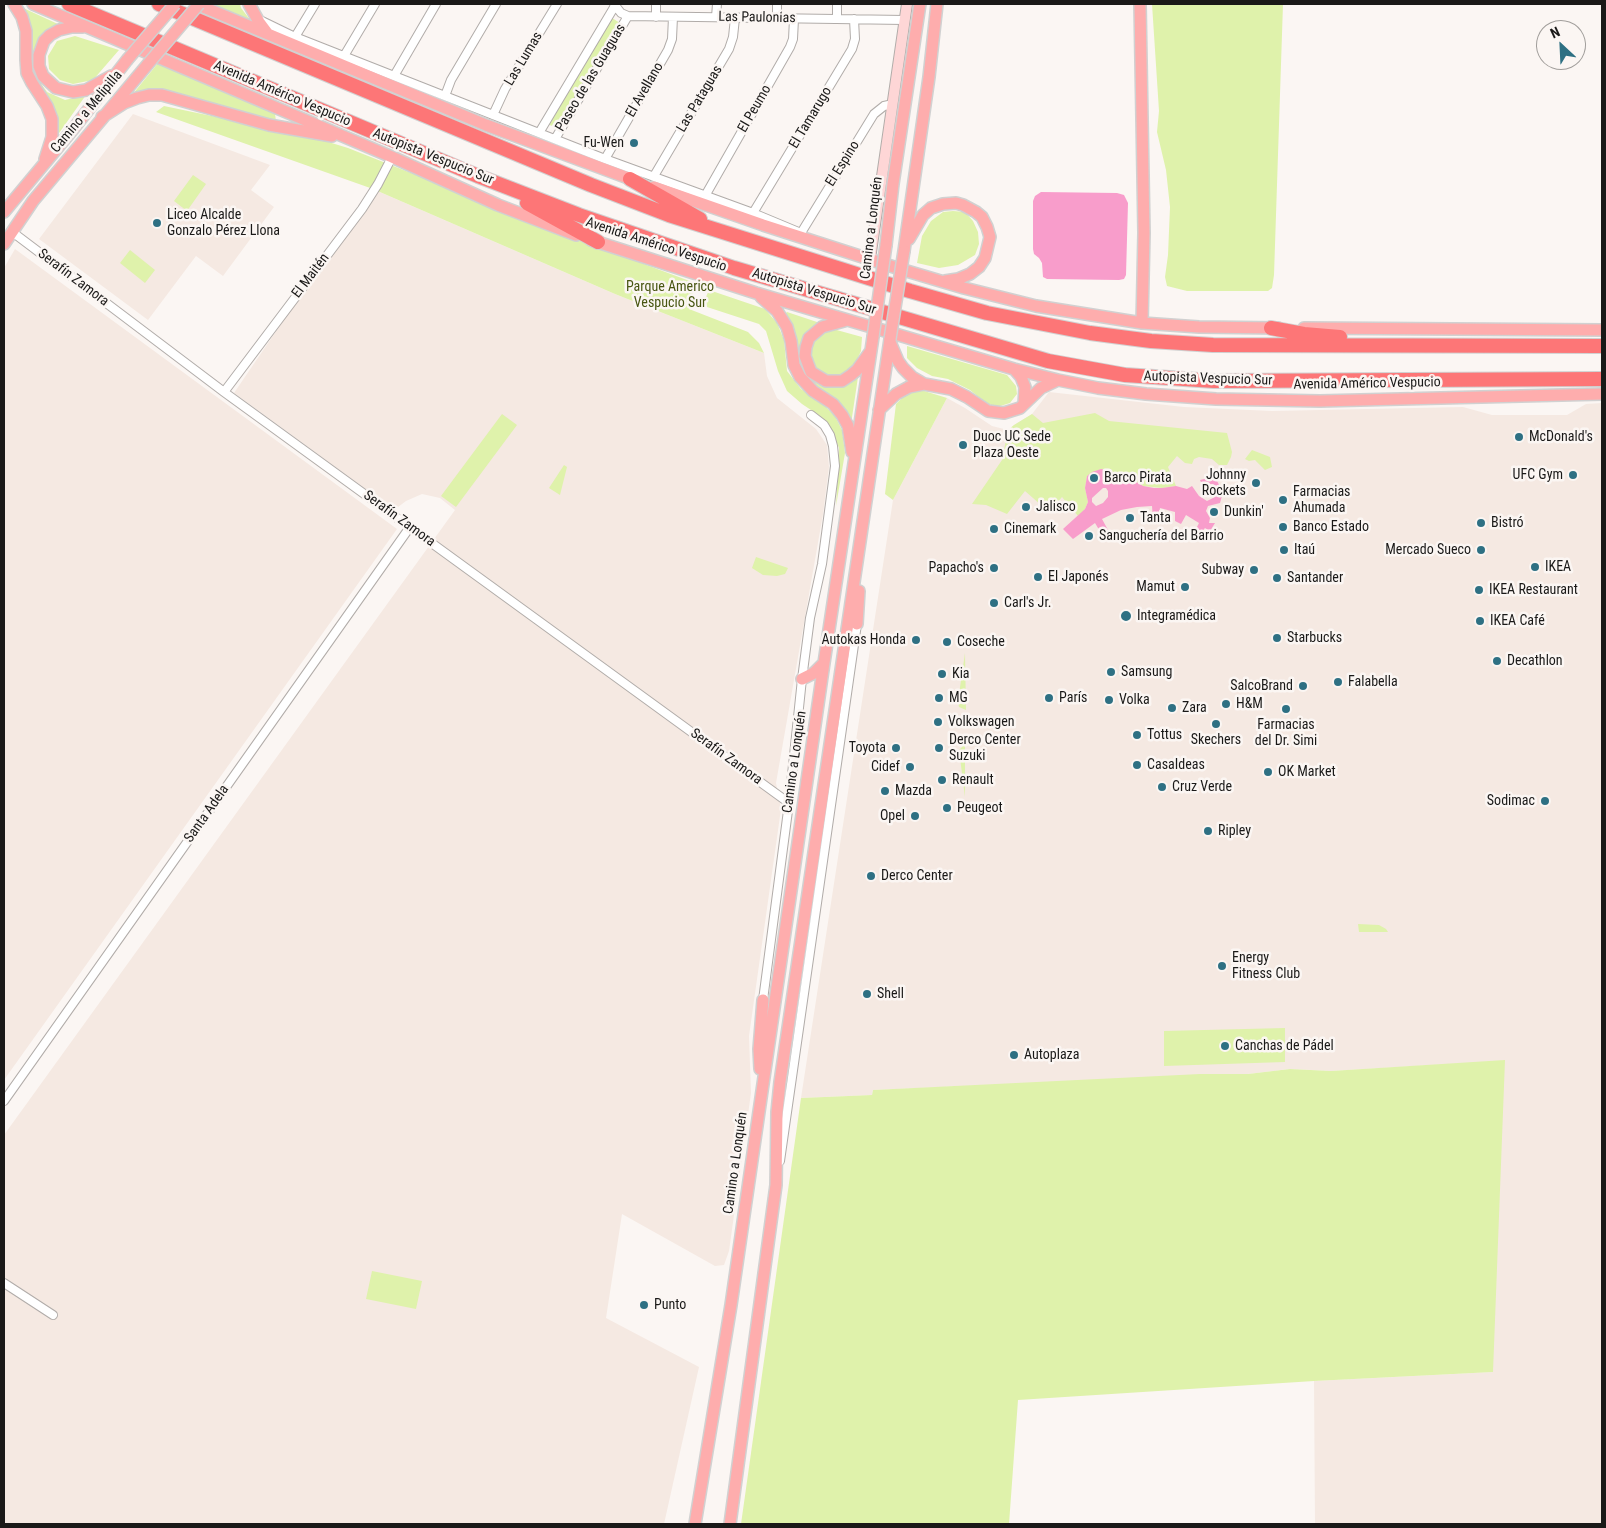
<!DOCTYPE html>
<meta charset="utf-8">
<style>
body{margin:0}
#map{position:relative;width:1606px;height:1528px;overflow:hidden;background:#fbf6f3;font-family:"Roboto Condensed",sans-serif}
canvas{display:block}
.frame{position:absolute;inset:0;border:5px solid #1a1918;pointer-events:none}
.north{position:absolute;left:1536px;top:20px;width:50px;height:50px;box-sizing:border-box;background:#fbf6f3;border:1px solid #a19e9b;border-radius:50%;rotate:335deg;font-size:14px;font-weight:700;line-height:20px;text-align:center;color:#1a1918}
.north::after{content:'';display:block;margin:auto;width:18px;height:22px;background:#2e7083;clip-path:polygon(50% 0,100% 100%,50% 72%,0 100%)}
</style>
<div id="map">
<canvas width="1606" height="1528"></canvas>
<div class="frame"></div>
<div class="north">N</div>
</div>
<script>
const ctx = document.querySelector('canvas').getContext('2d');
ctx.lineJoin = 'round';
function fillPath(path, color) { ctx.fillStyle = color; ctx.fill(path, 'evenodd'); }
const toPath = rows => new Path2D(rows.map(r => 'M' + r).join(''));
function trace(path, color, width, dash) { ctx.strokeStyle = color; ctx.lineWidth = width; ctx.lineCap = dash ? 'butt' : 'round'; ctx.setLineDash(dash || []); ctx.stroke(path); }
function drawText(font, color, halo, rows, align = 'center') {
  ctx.font = font + ' "Roboto Condensed",sans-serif'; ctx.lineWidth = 5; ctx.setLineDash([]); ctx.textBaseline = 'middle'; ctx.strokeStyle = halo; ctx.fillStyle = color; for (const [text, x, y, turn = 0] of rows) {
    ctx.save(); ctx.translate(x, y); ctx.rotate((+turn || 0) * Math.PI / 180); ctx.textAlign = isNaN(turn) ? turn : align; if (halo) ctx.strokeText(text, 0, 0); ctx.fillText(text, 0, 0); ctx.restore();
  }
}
fillPath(toPath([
 [133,114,270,165,251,190,274,207,223,276,196,256,148,320,39,239],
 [373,189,615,294,764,353,767,376,777,398,816,429,827,445,829,467,823,514,776,783,781,809,749,1036,751,1093,729,1251,724,1265,715,1266,622,1214,606,1318,699,1367,664,1524,4,1524,4,1135,455,510,440,498,422,494,406,501,394,510,234,393],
 [15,249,397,529,4,1080,4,268],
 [1049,392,1184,407,1272,411,1463,407,1492,415,1567,415,1586,404,1602,403,1602,1524,1315,1524,1314,1381,1493,1372,1451,1064,1331,1071,1290,1069,1248,1074,873,1090,872,1095,801,1098,893,500,947,398,965,408,992,426,1008,430,1014,425,1032,414]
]), '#f5e9e2');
fillPath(toPath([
 [211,4,240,4,241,8,251,21],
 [1152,4,1283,4,1274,275,1272,288,1268,291,1187,291,1167,286,1165,277,1168,255,1170,207,1166,170,1157,132,1159,111],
 [21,7,60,25,34,61,40,82,47,92,65,100,86,95,57,136,32,75],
 [612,18,620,23,557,127,549,125],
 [75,36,119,50,93,80,73,84,60,80,49,69,48,56,57,41],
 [158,63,275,114,276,121,176,94,132,95],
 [164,106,312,137,348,148,590,244,695,283,689,309,748,332,759,343,764,353,615,294,373,189,156,112],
 [193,175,206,184,187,211,174,201],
 [953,211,965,212,973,221,978,232,979,244,975,255,958,265,939,268,917,263,922,236,931,221,943,212],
 [130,250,155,270,145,283,120,263],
 [709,290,765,309,777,323,784,340,787,371,801,389,824,405,835,416,842,430,845,453,836,506,839,448,831,429,820,416,802,404,787,391,778,371,766,331,759,324,707,307,705,299],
 [787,312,817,322,818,324,801,345,824,386,832,387,844,386,858,377,851,424,803,375,785,314],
 [833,329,862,337,861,351,855,364,844,374,836,377,828,376,815,370,810,356,812,344,819,336],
 [907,346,1007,375,1016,386,1017,394,1010,403,997,407,986,403,970,390,948,379,932,376,917,368,907,358],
 [921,390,947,398,893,500,885,494,896,404,902,398,912,392],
 [1095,413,1109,421,1227,433,1232,452,1231,457,1227,465,1219,465,1212,459,1199,457,1194,459,1192,464,1185,463,1177,456,1168,467,1176,486,1162,488,1143,486,1130,478,1125,480,1116,479,1106,470,1101,469,1087,476,1085,488,1088,502,1085,509,1078,516,1062,497,1049,512,1025,491,1007,514,986,505,972,504,1002,460,1008,430,1014,425,1032,414,1043,423],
 [502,414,517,425,456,507,441,496],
 [1252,450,1270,457,1272,467,1265,470,1255,460,1249,461,1245,459],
 [564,465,567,467,560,495,549,488],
 [756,557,788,568,785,574,777,576,763,575,752,568],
 [965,653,966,710,959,707,958,701],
 [965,744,965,797,959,750],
 [1358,924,1379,925,1386,929,1388,932,1359,932],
 [1285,1028,1285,1062,1164,1066,1164,1031],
 [1505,1060,1493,1372,1314,1381,1018,1400,1009,1524,741,1524,801,1098,872,1095,873,1090,1200,1074,1248,1074,1290,1069,1331,1071],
 [372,1271,422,1281,416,1309,366,1299]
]), '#dff2ab');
fillPath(toPath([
 [1041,192,1117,193,1124,195,1128,203,1126,275,1124,279,1119,280,1047,279,1043,277,1042,263,1039,258,1034,254,1033,249,1033,201,1035,196],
 [1101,469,1106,470,1116,479,1125,480,1130,478,1143,486,1154,488,1162,488,1176,486,1187,489,1192,486,1199,496,1207,501,1215,497,1217,491,1216,487,1213,484,1202,484,1200,480,1208,478,1217,481,1223,492,1220,503,1208,506,1206,511,1210,518,1209,523,1215,523,1210,531,1205,528,1200,534,1195,531,1199,523,1186,515,1181,524,1175,521,1175,512,1160,508,1158,520,1153,520,1152,506,1137,507,1121,510,1102,519,1108,530,1101,533,1095,523,1073,539,1063,529,1085,509,1088,502,1085,488,1087,476,1092,472],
 [1103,488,1106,488,1108,491,1108,497,1103,503,1096,506,1092,502,1092,498]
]), '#f89dcb');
const street = toPath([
 [614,4,621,13,628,16,905,20],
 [656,4,656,17],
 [716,17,717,4],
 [777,18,777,4],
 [837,19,837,4],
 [260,20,295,37,493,115,605,159,753,213,801,233,874,114,884,106,893,104],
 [295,37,315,4],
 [344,56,375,4],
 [394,76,436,4],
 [445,96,451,80,496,4],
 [493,115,505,89,557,4],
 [539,133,616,4],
 [555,139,628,16],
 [605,159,668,50,672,39,673,17],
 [654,176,729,49,733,37,735,18],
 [705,196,790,47,793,39,794,19],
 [753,213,852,49,855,39,854,19],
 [11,231,224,392,789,803],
 [224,392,362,209,378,184,392,157],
 [763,1000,789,803,802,679,810,618,822,564,835,466,833,446,830,435,824,425,811,415],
 [4,1101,410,527],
 [780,1161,857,624],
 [4,1283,53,1315]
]);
const secondary = toPath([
 [870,259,907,4]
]);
const primary = toPath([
 [14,4,22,17,26,31,26,60,27,73,32,83,47,106,52,119,52,137,45,159],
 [33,4,392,157,498,205,576,235],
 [196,4,486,125,636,181],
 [249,4,259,22,268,34],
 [1140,4,1144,233,1142,323],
 [83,27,72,27,59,30,50,35,44,41,39,55,39,66,43,76,56,88,73,92,86,90,111,76],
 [102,117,124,103,137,98,149,95,162,95,269,125,332,136],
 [654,187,763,225,900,269,964,288,1036,306,1142,323,1199,327,1278,328],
 [4,212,74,128,127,60],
 [909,239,923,215,931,208,943,204,956,203,963,205,976,212,982,217,987,227,990,237,985,258,979,267,970,274,958,279,945,281],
 [591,240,756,293,1014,369,1058,380,1098,388,1146,394,1216,399,1320,401,1602,394],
 [4,244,33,201,148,64],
 [886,245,893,184,920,4],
 [904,251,929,77,937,4],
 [761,297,777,311,787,327,791,341,794,365,800,377,813,391,833,404,842,415,848,426,852,452],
 [844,321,822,327,809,338,806,347,805,356,811,372,826,381,842,381,851,375,857,370,870,352],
 [1304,328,1602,330],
 [890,342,898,361,903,368,912,377,924,384],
 [1014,369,1021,377,1025,387,1024,404],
 [879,410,896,394,909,387,924,384,951,389,967,397,988,411,1004,413,1020,408,1041,388,1058,380],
 [857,624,859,591],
 [802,679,814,673,824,663],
 [760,1069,759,1049,763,1000],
 [695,1524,731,1305,824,663,873,337],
 [730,1524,776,1185,777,1112,780,1082,890,339]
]);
const highway = toPath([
 [69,4,478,176,579,215,734,268,1048,361,1125,375,1214,381,1602,379],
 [159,4,591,185,669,215,910,291,987,313,1090,333,1151,341,1213,345,1602,346],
 [630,179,700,219],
 [527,203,598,242],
 [1271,328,1304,334,1340,337]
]);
trace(street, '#b1aca9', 10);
trace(secondary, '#b1aca9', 12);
trace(primary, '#d1d1d1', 14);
trace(highway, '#d1d1d1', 16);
trace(street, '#fff', 8);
trace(secondary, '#fed6d6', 10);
trace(primary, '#feadad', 11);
trace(highway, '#fd7677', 14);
const primaryBridge = toPath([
 [127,60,175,4],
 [148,64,199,4],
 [873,337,886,245],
 [890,339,904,251]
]);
trace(primaryBridge, '#d1d1d1', 14, []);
trace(primaryBridge, '#feadad', 11);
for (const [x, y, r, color] of [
 [634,143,5,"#2e7083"],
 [157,223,5,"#2e7083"],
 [1519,437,5,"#2e7083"],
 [963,445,5,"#2e7083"],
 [1573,475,5,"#2e7083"],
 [1094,478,5,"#2e7083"],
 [1256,483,5,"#2e7083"],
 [1283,500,5,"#2e7083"],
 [1026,507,5,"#2e7083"],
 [1214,512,5,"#2e7083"],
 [1130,518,5,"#2e7083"],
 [1481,523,5,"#2e7083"],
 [1283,527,5,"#2e7083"],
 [994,529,5,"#2e7083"],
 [1089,536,5,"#2e7083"],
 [1284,550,5,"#2e7083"],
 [1481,550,5,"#2e7083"],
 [1535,567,5,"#2e7083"],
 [994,568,5,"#2e7083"],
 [1254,570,5,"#2e7083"],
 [1038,577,5,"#2e7083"],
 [1277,578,5,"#2e7083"],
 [1185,587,5,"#2e7083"],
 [1479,590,5,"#2e7083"],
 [994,603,5,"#2e7083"],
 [1126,616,6,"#2e7083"],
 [1480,621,5,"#2e7083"],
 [1277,638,5,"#2e7083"],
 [916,640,5,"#2e7083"],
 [947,642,5,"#2e7083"],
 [1497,661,5,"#2e7083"],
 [1111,672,5,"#2e7083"],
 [942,674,5,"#2e7083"],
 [1338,682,5,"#2e7083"],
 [1303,686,5,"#2e7083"],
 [939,698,5,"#2e7083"],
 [1049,698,5,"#2e7083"],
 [1109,700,5,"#2e7083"],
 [1226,704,5,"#2e7083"],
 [1172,708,5,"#2e7083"],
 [1286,709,5,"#2e7083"],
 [938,722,5,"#2e7083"],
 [1216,724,5,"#2e7083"],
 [1137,735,5,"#2e7083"],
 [896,748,5,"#2e7083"],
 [939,748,5,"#2e7083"],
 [1137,765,5,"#2e7083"],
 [910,767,5,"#2e7083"],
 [1268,772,5,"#2e7083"],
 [942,780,5,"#2e7083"],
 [1162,787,5,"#2e7083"],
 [885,791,5,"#2e7083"],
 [1545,801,5,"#2e7083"],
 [947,808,5,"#2e7083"],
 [915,816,5,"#2e7083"],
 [1208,831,5,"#2e7083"],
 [871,876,5,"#2e7083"],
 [1222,966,5,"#2e7083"],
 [867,994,5,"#2e7083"],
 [1225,1046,5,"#2e7083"],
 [1014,1055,5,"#2e7083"],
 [644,1305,5,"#2e7083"]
]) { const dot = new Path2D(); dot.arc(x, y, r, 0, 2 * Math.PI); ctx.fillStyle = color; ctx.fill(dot); trace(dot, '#fbf6f3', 2); }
drawText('14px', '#1a1918', '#fbf6f3', [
 ["Las Paulonias",757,18,1],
 ["Las Lumas",524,59,-59],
 ["Paseo de las Guaguas",591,78,-59],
 ["El Avellano",645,90,-60],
 ["Avenida Américo Vespucio",282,94,23],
 ["Las Pataguas",700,99,-59],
 ["El Peumo",755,109,-60],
 ["Camino a Melipilla",87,112,-50],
 ["El Tamarugo",811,118,-59],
 ["Autopista Vespucio Sur",433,157,22],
 ["El Espino",843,164,-58],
 ["Camino a Lonquén",872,228,-83],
 ["Avenida Américo Vespucio",656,245,18],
 ["El Maitén",311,276,-53],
 ["Serafín Zamora",73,278,37],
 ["Autopista Vespucio Sur",814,292,17],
 ["Autopista Vespucio Sur",1208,379,2],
 ["Avenida Américo Vespucio",1367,384,-1],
 ["Serafín Zamora",399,519,36],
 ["Serafín Zamora",726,757,36],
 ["Camino a Lonquén",795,762,-82],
 ["Santa Adela",207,814,-55],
 ["Camino a Lonquén",736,1163,-82]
]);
drawText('14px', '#1a1918', '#fbf6f3', [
 ["Fu-Wen",624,143,"right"],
 ["Liceo Alcalde",167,215],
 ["Gonzalo Pérez Llona",167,231],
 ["Duoc UC Sede",973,437],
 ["Plaza Oeste",973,453],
 ["McDonald's",1529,437],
 ["Johnny",1246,475,"right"],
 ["Rockets",1246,491,"right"],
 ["UFC Gym",1563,475,"right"],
 ["Barco Pirata",1104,478],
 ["Farmacias",1293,492],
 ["Ahumada",1293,508],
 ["Jalisco",1036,507],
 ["Dunkin'",1224,512],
 ["Tanta",1140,518],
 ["Bistró",1491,523],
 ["Banco Estado",1293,527],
 ["Cinemark",1004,529],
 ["Sanguchería del Barrio",1099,536],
 ["Itaú",1294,550],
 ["Mercado Sueco",1471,550,"right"],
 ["IKEA",1545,567],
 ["Papacho's",984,568,"right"],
 ["Subway",1244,570,"right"],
 ["El Japonés",1048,577],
 ["Santander",1287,578],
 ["Mamut",1175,587,"right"],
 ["IKEA Restaurant",1489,590],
 ["Carl's Jr.",1004,603],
 ["Integramédica",1137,616],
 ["IKEA Café",1490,621],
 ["Starbucks",1287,638],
 ["Autokas Honda",906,640,"right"],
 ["Coseche",957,642],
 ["Decathlon",1507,661],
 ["Samsung",1121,672],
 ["Kia",952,674],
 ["Falabella",1348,682],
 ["SalcoBrand",1293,686,"right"],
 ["MG",949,698],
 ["París",1059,698],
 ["Volka",1119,700],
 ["H&M",1236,704],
 ["Zara",1182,708],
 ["Volkswagen",948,722],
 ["Farmacias",1286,725,"center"],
 ["del Dr. Simi",1286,741,"center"],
 ["Tottus",1147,735],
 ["Derco Center",949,740],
 ["Suzuki",949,756],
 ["Skechers",1216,740,"center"],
 ["Toyota",886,748,"right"],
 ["CasaIdeas",1147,765],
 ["Cidef",900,767,"right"],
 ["OK Market",1278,772],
 ["Renault",952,780],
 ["Cruz Verde",1172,787],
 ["Mazda",895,791],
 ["Sodimac",1535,801,"right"],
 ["Peugeot",957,808],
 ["Opel",905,816,"right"],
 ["Ripley",1218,831],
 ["Derco Center",881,876],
 ["Energy",1232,958],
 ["Fitness Club",1232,974],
 ["Shell",877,994],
 ["Canchas de Pádel",1235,1046],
 ["Autoplaza",1024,1055],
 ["Punto",654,1305]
], 'left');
drawText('14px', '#485612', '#fbf6f3', [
 ["Parque Americo",670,287],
 ["Vespucio Sur",670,303]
]);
</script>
